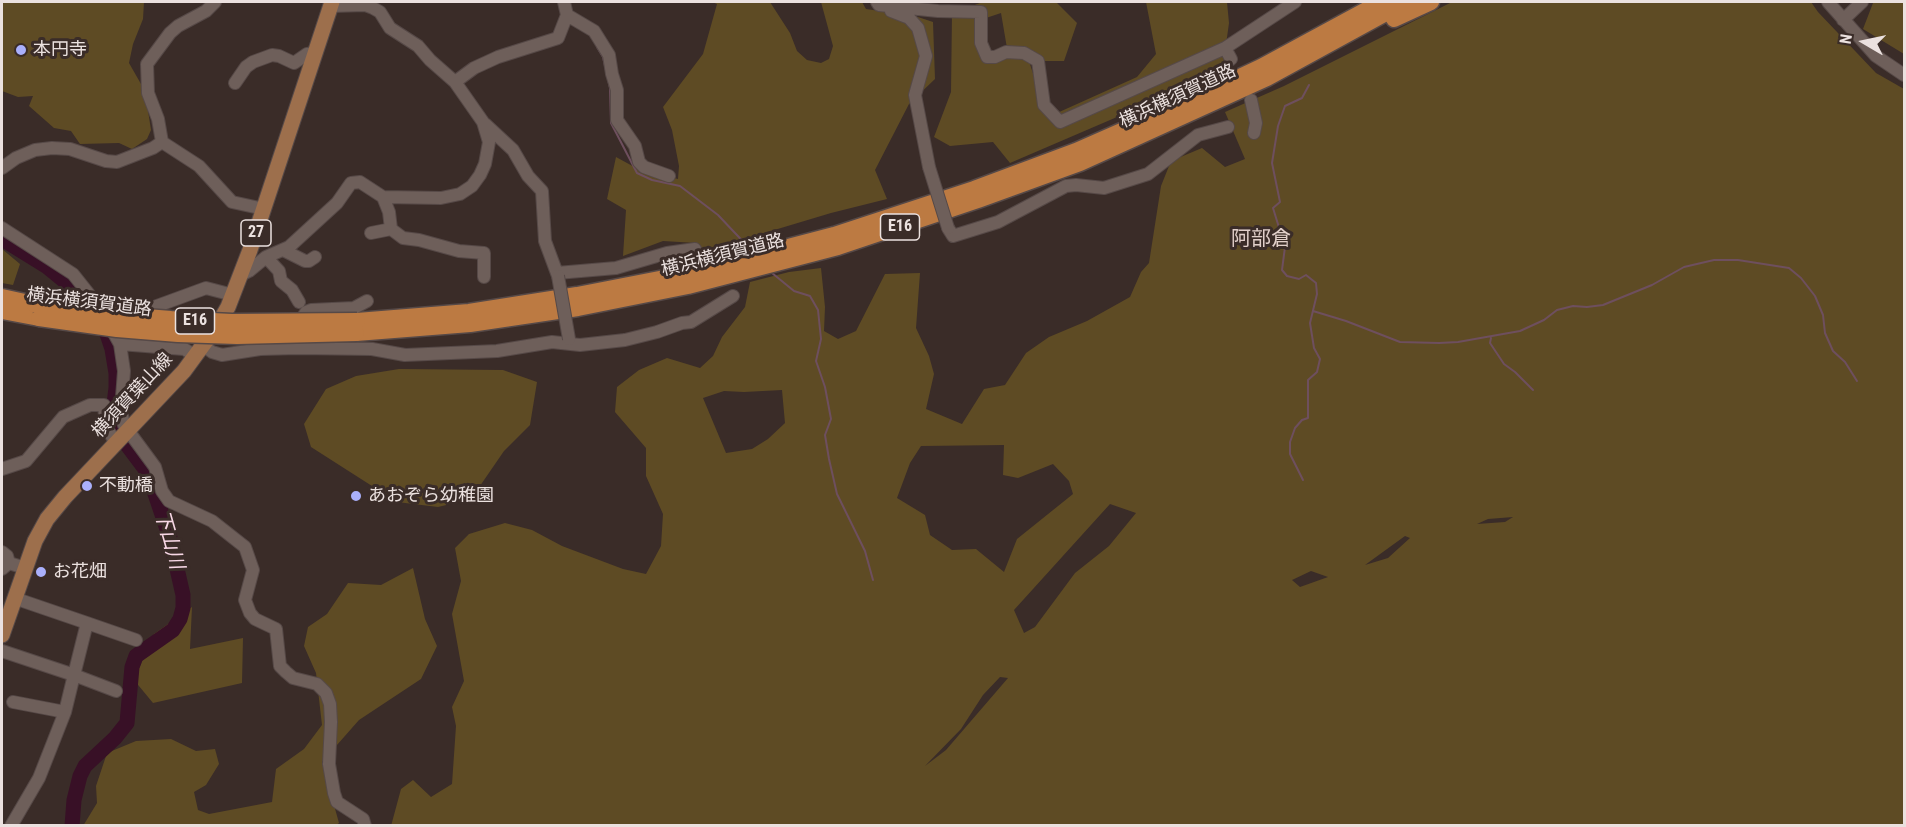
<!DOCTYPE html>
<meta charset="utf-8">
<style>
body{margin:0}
#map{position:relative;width:1906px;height:827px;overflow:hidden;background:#3a2c28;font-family:"Roboto Condensed",sans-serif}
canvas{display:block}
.frame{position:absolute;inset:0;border:3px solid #ebe1df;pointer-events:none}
.north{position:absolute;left:1834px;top:12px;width:60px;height:60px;-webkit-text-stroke:4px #3a2c28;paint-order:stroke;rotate:279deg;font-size:16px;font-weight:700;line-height:24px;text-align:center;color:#ebe1df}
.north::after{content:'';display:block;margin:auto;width:21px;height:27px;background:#ebe1df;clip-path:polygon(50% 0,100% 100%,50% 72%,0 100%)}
</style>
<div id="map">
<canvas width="1906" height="827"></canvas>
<div class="frame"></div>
<div class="north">N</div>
</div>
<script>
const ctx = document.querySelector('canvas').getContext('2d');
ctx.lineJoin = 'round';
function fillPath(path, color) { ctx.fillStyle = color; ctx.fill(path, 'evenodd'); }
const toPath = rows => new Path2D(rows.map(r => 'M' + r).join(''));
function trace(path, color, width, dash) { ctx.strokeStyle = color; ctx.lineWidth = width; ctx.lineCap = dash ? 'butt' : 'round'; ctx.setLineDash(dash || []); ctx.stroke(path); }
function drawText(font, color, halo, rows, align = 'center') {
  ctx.font = font + ' "Roboto Condensed","Noto Sans JP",sans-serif'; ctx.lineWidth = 6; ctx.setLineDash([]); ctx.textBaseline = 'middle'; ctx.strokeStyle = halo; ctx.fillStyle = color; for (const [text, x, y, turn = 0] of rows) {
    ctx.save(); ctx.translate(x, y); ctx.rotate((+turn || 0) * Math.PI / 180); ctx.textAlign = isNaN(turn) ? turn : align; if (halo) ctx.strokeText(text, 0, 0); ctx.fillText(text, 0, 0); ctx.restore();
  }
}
fillPath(toPath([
 [2,2,144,2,143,19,133,44,129,63,145,91,151,130,147,139,132,149,119,143,80,144,71,131,54,128,29,106,33,96,18,97,2,91],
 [712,2,770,2,790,33,797,51,807,60,821,63,829,59,833,46,821,2,862,2,866,9,915,16,933,22,935,79,909,104,875,170,887,199,831,213,701,252,696,243,663,241,623,256,626,210,607,199,616,157,638,169,678,179,679,166,672,130,663,107,703,54,717,4],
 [983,2,1056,2,1077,23,1064,61,1029,61,1038,89,1057,113,1137,77,1156,54,1146,2,1227,2,1229,23,1223,66,1145,105,1010,163,993,142,950,146,934,137,951,92,952,13],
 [1001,13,1008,54,983,53,977,21],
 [1452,2,1811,2,1818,12,1876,73,1904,89,1904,825,391,826,401,789,413,780,431,797,452,784,456,726,452,707,464,681,452,614,461,581,455,548,469,534,505,523,532,530,562,546,623,569,646,574,661,546,663,514,646,476,646,448,615,412,617,387,639,370,667,358,700,368,713,356,722,337,745,307,750,282,789,272,821,268,825,307,824,331,838,339,856,331,885,274,920,273,916,328,929,356,934,374,926,409,962,424,984,389,1005,385,1026,353,1049,337,1087,321,1130,297,1141,272,1149,263,1161,186,1171,161,1202,148,1225,167,1245,159,1225,112,1284,86],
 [782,390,785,423,768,439,752,449,726,453,703,398,724,391,744,392],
 [1004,445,1003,475,1018,478,1053,464,1069,481,1073,494,1017,539,1004,572,976,549,952,550,930,535,925,515,897,498,910,463,921,446],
 [1110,504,1136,513,1109,546,1075,573,1035,627,1024,633,1014,610],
 [1513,517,1505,522,1477,524,1488,519],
 [1405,536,1410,538,1388,558,1365,565],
 [1311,571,1328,577,1300,587,1292,580],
 [1000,677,1008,678,946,750,925,766,961,729,983,695],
 [1871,2,1904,2,1904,54,1863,29,1873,3],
 [2,249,20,264,13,285,2,283],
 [399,369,503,370,537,382,530,425,504,451,471,499,438,507,397,502,311,447,304,424,326,389,356,376],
 [413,568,425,619,437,646,421,679,359,720,322,762,339,823,335,826,83,826,97,803,96,786,107,753,136,741,171,739,196,751,215,749,219,764,206,785,194,792,198,810,209,814,272,802,276,769,304,749,322,725,316,673,304,646,308,627,327,614,348,583,381,585],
 [192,607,190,649,243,638,242,683,153,703,134,680,154,634]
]), '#5e4b24');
trace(toPath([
 [597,47,603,57,610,88,611,123,637,173,652,180,680,186,718,215,752,251],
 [772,273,794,291,810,296,818,310,821,339,816,361,825,387,831,419,825,435,829,459,837,494,865,551,873,580],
 [1313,311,1346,321,1400,342,1439,343,1458,342,1520,331,1544,320,1557,310,1573,306,1587,307,1603,305,1652,285,1684,267,1714,260,1738,260,1789,268,1801,278,1815,296,1823,315,1825,333,1833,351,1845,362,1857,381],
 [1491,338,1490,343,1504,364,1515,372,1533,390],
 [1303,480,1290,454,1290,442,1295,428,1302,420,1308,418,1308,380,1317,372,1320,359,1314,348,1310,323,1317,294,1316,283,1306,275,1299,279,1287,276,1282,270,1285,247,1273,208,1280,202,1272,163,1278,126,1285,106,1302,98,1309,85]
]), '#6e4f5e', 2);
trace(toPath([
 [2,239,46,266,68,284,85,301,107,334,112,349,116,373,116,388,113,413,115,429,148,473,170,538,183,595,183,608,180,619,173,630,136,656,132,667,127,723,115,738,85,766,80,776,74,800,72,826]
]), '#381026', 15);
const minor = toPath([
 [877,2,879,5,938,11,981,12,981,43,987,57,995,57,1006,52,1024,53,1038,61,1044,105,1060,122,1225,48,1295,2],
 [1828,2,1876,56,1904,75],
 [891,11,909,18,918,28,926,56,915,95,929,167],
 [567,15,594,31,609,55,612,74,617,90,617,120,635,146,639,162,644,167,669,176],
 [1843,20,1862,2],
 [1225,48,1231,59],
 [455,82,474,68,498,57,558,38,567,15,564,2],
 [235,83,246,67,253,62,272,55,279,56,294,63,307,54,315,53],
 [1251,100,1256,123,1254,133],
 [485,124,513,150,528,176,542,191,545,241,558,276],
 [162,142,158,119,148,93,147,64,170,33,178,26,206,11,215,2],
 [2,168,16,158,35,150,52,148,70,149,106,161,117,162,153,148,162,142,199,166,232,202,264,209],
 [383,197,389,212,391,229],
 [2,228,73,274,100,308,120,344,124,371,121,411,124,425,155,467,162,491,169,501,212,521,245,547,253,570,245,600,250,613,255,619,276,629,280,666,286,672,293,678,317,684,326,693,330,704,331,722,329,764,334,793,337,802,363,819,365,826],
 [948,228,953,236,998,222,1066,186,1076,185,1104,188,1148,174,1198,135,1228,127],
 [371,233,391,229,403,238,419,240,459,251,484,253,484,277],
 [283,250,305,261,309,261,315,257],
 [266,257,279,271,281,281,292,290,299,302],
 [557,273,616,268,667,253,695,249],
 [241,275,249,271,266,257,289,247,337,203,351,183,360,182,383,197,441,198,460,194,472,186,480,175,485,164,489,142,483,122,455,82,430,60,418,46,390,28,380,12,373,8,365,5,331,6],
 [135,314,206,288,233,295],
 [301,326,303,317,306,312,311,310,354,308,367,301],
 [120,344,184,349,196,356],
 [204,346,212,352,222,355,260,349,298,348,372,349,405,355,497,351,552,342,580,345,625,340,657,332,682,323,691,322,733,296],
 [2,469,26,461,63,417,90,405,104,405,106,427,116,443],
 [2,552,7,556,9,563],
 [2,569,9,563,25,568],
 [14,598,87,623,74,675,116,691],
 [87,623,136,640],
 [2,651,74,675,65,712,39,778,11,826],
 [13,702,65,712]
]);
const major = toPath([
 [2,635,35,541,47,519,65,497,184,371,217,326,228,307,250,250,332,2]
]);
const highway = toPath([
 [1394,19,1431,2],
 [2,297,34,304],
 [2,311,39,318],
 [357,321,469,312,577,295,685,274,834,235,974,189,1076,151,1176,107,1261,67,1381,2],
 [356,333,470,324,578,308,688,286,838,247,978,200,1080,163,1267,78,1406,2]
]);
trace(minor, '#564947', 14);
trace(major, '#564947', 17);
trace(highway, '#564947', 19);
trace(minor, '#6e5f5a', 12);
trace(major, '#9d6f4c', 15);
trace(highway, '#bc7a42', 16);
const minorBridge = toPath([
 [929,167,948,228],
 [558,276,569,339]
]);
const highwayBridge = toPath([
 [34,304,108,314,171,319,232,322,357,321],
 [39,318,117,329,178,334,237,336,356,333]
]);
trace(minorBridge, '#564947', 14, []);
trace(highwayBridge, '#564947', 19, []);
trace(minorBridge, '#6e5f5a', 12);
trace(highwayBridge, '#bc7a42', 16);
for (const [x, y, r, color] of [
 [21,50,6,"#aab0fb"],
 [87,486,6,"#aab0fb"],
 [356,496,6,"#aab0fb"],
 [41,572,6,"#aab0fb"]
]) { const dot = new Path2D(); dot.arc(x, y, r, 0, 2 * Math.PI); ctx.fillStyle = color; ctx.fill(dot); trace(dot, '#3a2c28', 2); }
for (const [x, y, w] of [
 [900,227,39],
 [256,233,30],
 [195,321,39]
]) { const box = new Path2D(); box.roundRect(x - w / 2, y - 13, w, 26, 4.5); ctx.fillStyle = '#3a2c28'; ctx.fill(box); trace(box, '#ebe1df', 1.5); }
drawText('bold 16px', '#ebe1df', null, [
 ["E16",900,227],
 ["27",256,233],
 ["E16",195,321]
]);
drawText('18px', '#ebe1df', '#3a2c28', [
 ["本円寺",33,50],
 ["不動橋",99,486],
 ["あおぞら幼稚園",368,496],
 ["お花畑",53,572]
], 'left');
drawText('18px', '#ebe1df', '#3a2c28', [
 ["横浜横須賀道路",1178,97,-25],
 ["横浜横須賀道路",723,256,-14],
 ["横浜横須賀道路",89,303,7],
 ["横須賀葉山線",133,396,-47]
]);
drawText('20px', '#e1cfca', '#3a2c28', [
 ["阿部倉",1261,240]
]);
drawText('italic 20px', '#f7d7e5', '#3a2c28', [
 ["下山川",168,540,74]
]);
</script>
